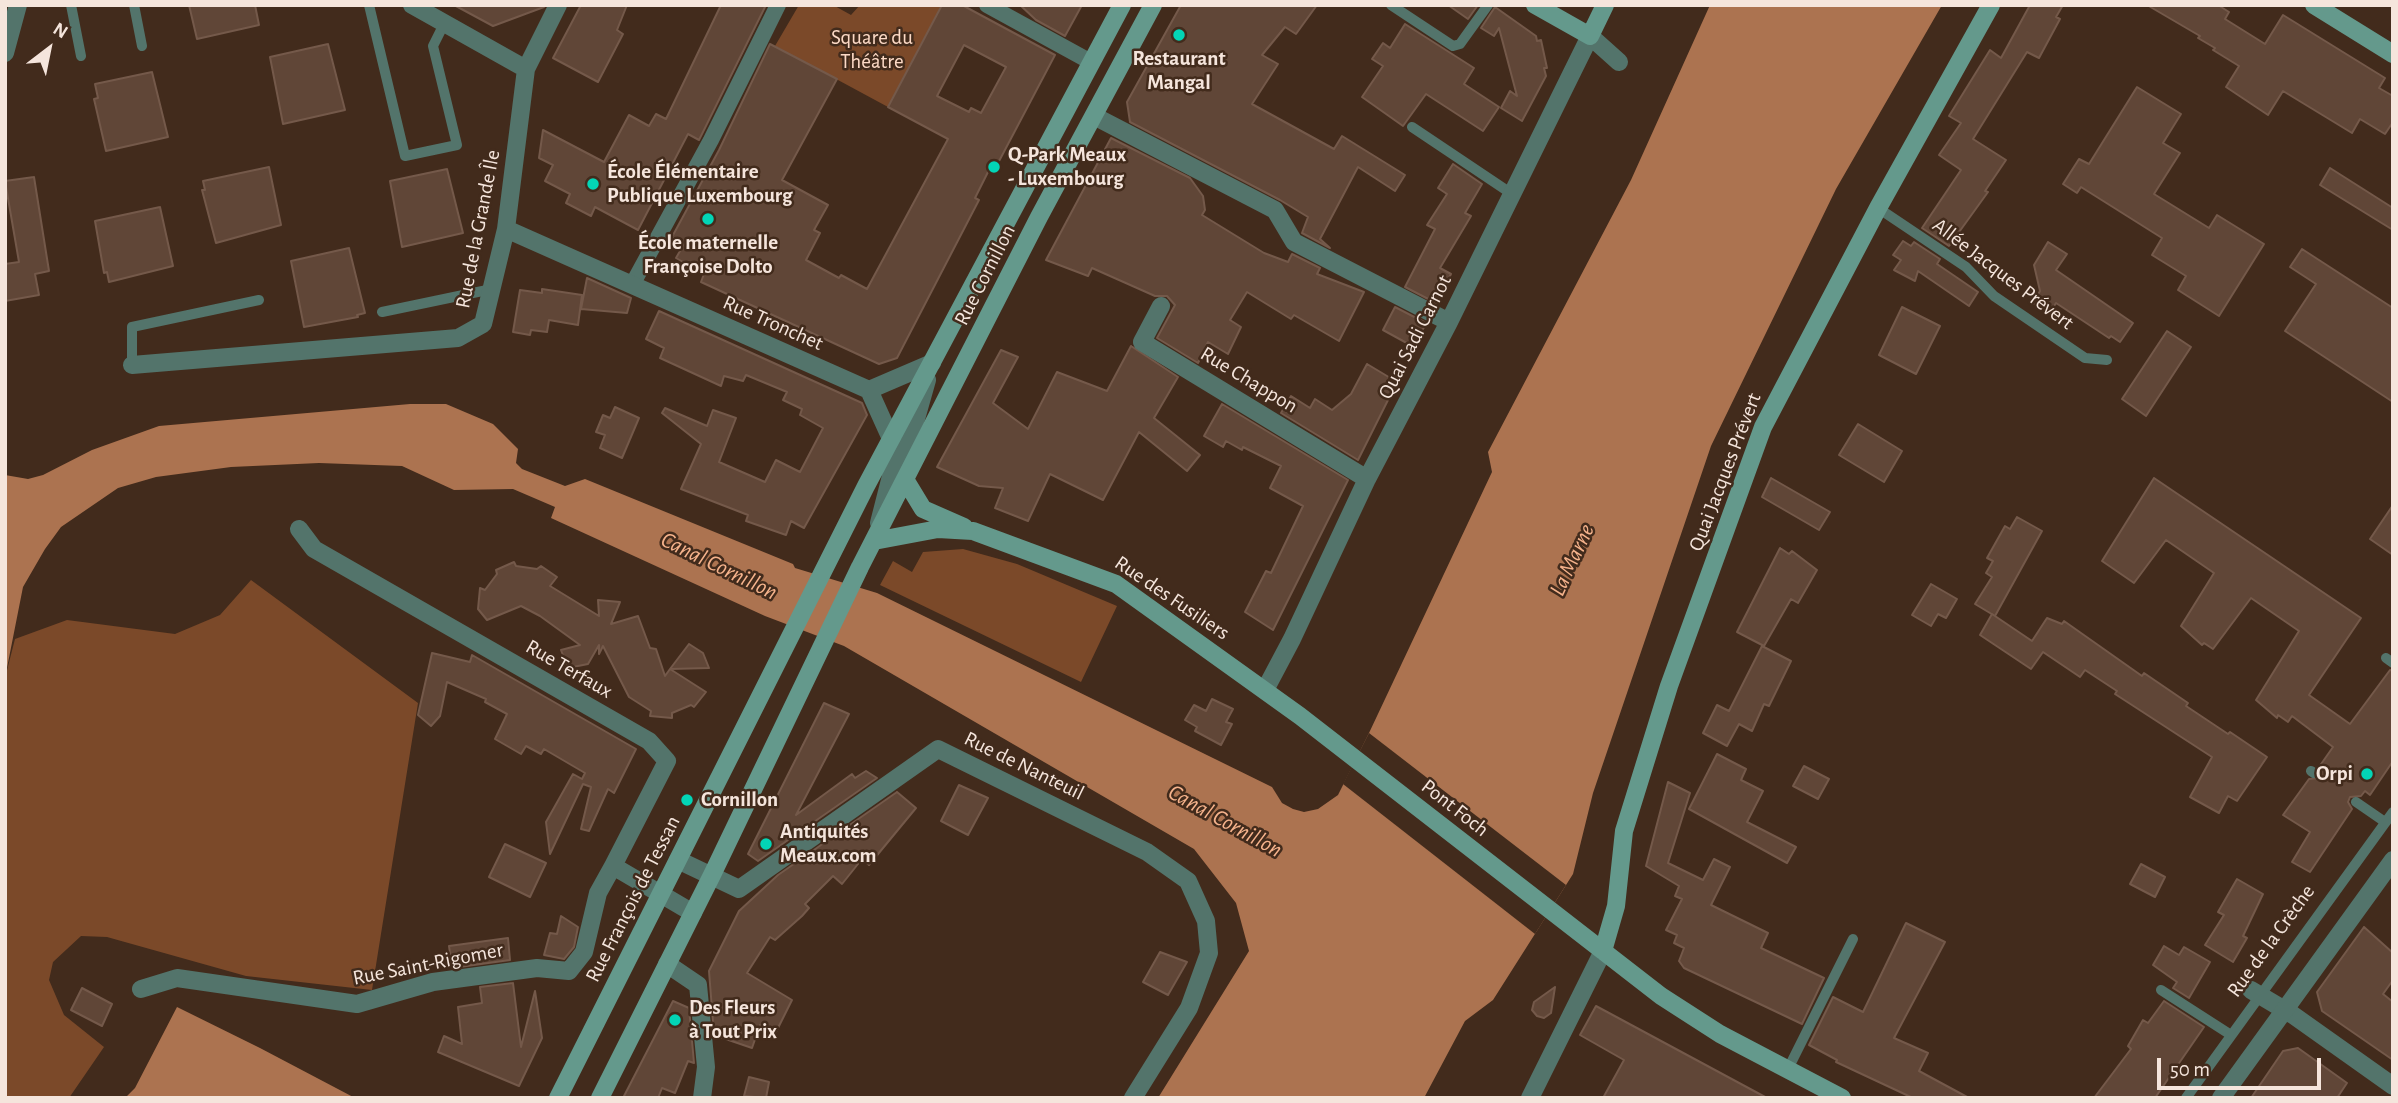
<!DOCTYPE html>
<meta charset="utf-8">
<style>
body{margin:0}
#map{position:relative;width:2398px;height:1103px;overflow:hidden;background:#422b1c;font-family:"Alegreya Sans",sans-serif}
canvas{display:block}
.frame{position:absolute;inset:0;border:7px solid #f5e5dc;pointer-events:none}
.north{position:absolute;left:14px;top:14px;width:70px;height:70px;-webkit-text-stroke:5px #422b1c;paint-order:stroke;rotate:32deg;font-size:19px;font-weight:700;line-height:28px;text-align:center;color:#f5e5dc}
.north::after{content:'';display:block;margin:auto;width:24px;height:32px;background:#f5e5dc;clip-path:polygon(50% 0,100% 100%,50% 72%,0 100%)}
.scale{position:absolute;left:2157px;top:1058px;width:164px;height:32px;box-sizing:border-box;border:4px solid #f5e5dc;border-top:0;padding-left:9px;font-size:21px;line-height:24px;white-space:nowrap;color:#f5e5dc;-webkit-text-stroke:5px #422b1c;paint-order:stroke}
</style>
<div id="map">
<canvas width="2398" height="1103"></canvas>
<div class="frame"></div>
<div class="north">N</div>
<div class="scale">50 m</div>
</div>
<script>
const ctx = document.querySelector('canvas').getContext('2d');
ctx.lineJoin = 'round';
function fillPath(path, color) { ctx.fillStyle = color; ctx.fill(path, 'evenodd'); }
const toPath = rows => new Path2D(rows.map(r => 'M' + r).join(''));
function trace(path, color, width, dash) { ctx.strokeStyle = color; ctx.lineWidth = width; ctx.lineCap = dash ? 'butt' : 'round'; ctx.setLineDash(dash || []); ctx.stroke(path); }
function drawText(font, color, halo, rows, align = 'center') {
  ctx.font = font + ' "Alegreya Sans",sans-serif'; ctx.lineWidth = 5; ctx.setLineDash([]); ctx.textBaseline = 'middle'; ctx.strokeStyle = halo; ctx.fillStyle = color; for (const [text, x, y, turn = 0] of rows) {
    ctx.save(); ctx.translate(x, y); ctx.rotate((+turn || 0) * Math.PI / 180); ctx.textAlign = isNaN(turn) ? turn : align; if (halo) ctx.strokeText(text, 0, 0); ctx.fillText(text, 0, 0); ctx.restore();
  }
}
fillPath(toPath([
 [799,5,833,5,851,15,860,5,942,5,888,107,775,46],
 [963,549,1017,564,1117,606,1081,682,880,585,893,561,912,572,923,552],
 [251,580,418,703,372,990,246,976,107,937,81,936,53,962,49,980,64,1015,104,1047,69,1098,5,1098,5,678,15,639,67,620,175,634,220,615]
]), '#7b4929');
fillPath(toPath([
 [1710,5,1942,5,1836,189,1711,446,1593,793,1573,874,1493,1000,1465,1021,1424,1098,1158,1098,1249,951,1236,903,1194,849,844,646,765,616,551,518,555,507,513,489,454,490,402,466,319,463,231,467,156,477,118,488,61,527,45,549,23,587,5,678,5,475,28,479,43,475,92,450,159,426,410,404,446,404,493,424,518,449,516,463,522,469,565,486,585,479,793,564,795,568,877,593,1272,787,1282,803,1293,809,1304,812,1318,809,1338,795,1369,733,1492,472,1488,452,1631,180],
 [177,1007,260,1048,355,1098,125,1098,135,1088]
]), '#ac7350');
fillPath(toPath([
 [1369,733,1566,885,1535,934,1343,784]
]), '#422b1c');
const building = toPath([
 [189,5,255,5,259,25,197,39,189,5],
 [454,5,544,5,544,7,493,26,454,5],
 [581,5,627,5,617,30,623,34,598,82,553,58,581,5],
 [721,5,766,5,699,140,688,134,638,230,595,207,591,216,566,203,570,194,545,181,553,165,539,158,543,130,604,162,629,115,649,126,656,114,666,119,721,5],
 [942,5,962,5,1055,55,997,165,993,162,975,198,979,200,897,358,879,364,701,282,704,274,676,258,684,244,672,237,719,150,770,44,837,79,782,180,828,205,814,230,820,233,806,260,839,278,841,275,867,289,948,139,888,107,942,5],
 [964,45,1006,67,981,113,971,108,969,112,937,96,964,45],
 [1020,5,1082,5,1065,36,1036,20,1020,5],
 [1181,5,1317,5,1296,34,1285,27,1262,55,1278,64,1252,104,1334,149,1342,136,1405,175,1395,191,1358,167,1320,239,1330,248,1302,233,1308,217,1280,200,1130,122,1127,102,1181,5],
 [1448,5,1478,5,1468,19,1448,5],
 [2030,5,2063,5,2056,17,2060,19,2039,58,2027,52,1973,139,2006,160,1985,191,1988,192,1949,246,1922,228,1961,170,1939,155,1961,123,1949,116,1990,50,2001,58,2030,5],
 [2147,5,2218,5,2229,12,2225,19,2265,44,2283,15,2385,78,2379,88,2393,96,2393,122,2385,134,2360,119,2352,133,2283,91,2268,115,2226,87,2239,66,2213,50,2215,48,2198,38,2200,36,2147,5],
 [1495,7,1536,36,1537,41,1541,40,1547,68,1544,68,1546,76,1522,121,1501,108,1510,91,1517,96,1499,28,1494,36,1481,28,1495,7],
 [1405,24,1474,68,1464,84,1499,107,1483,131,1426,94,1403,126,1362,97,1383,66,1372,59,1383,43,1390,48,1405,24],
 [328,44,345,110,283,124,270,57,328,44],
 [152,72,168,137,106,151,94,99,98,98,95,84,152,72],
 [2137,87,2181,114,2163,143,2180,153,2154,194,2209,228,2217,215,2264,244,2219,316,2178,290,2186,276,2152,255,2162,238,2081,187,2077,193,2063,184,2079,159,2089,164,2137,87],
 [1111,138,1190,178,1203,196,1205,210,1202,215,1264,253,1288,262,1292,254,1320,268,1317,274,1364,292,1339,341,1294,315,1291,319,1247,292,1230,320,1241,327,1228,354,1208,342,1198,363,1157,338,1175,305,1167,296,1155,296,1092,268,1088,276,1046,260,1111,138],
 [1453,164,1482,184,1465,213,1471,216,1440,268,1451,274,1436,303,1405,287,1435,229,1427,225,1447,194,1438,188,1453,164],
 [269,167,281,225,216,243,202,190,205,190,203,181,269,167],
 [2330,168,2393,208,2393,230,2320,185,2330,168],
 [447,169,463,233,402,247,390,181,447,169],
 [34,177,49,271,35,274,39,295,5,301,5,264,19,262,5,181,34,177],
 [160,207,173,266,109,282,107,272,104,273,95,221,160,207],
 [1903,241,1911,246,1914,242,1940,259,1937,264,1978,292,1969,306,1918,271,1915,281,1894,270,1901,260,1893,255,1903,241],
 [2048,242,2067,254,2056,270,2133,323,2120,342,2111,336,2109,338,2056,303,2049,314,2033,303,2040,291,2034,265,2048,242],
 [349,248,365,313,357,315,358,317,304,327,291,261,349,248],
 [2302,249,2393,308,2393,402,2285,331,2316,284,2290,267,2302,249],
 [587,278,631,298,627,313,581,309,587,278],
 [542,289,582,295,578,325,549,320,547,332,531,330,530,335,513,332,520,290,542,293,542,289],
 [1395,307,1426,323,1414,347,1383,330,1395,307],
 [1902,307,1940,326,1916,374,1879,355,1902,307],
 [659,311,862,403,867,415,804,528,791,521,786,535,746,521,748,515,681,489,701,444,662,413,665,408,707,426,713,410,736,418,719,462,765,482,776,460,800,472,823,428,800,415,802,409,783,400,787,392,746,375,743,381,724,376,721,386,660,358,664,348,646,339,659,311],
 [2167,331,2191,347,2146,416,2122,399,2167,331],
 [1131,346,1178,377,1154,418,1200,455,1187,471,1139,432,1103,500,1050,474,1028,521,995,508,1003,488,979,486,937,467,1001,350,1018,357,993,403,1028,429,1057,372,1107,391,1131,346],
 [1367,364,1397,382,1358,460,1281,413,1291,396,1310,408,1315,399,1332,410,1351,394,1367,364],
 [1222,404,1348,480,1273,630,1245,612,1266,571,1271,573,1303,506,1270,488,1281,466,1243,447,1242,450,1226,441,1223,447,1204,436,1222,404],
 [615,407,639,418,622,458,600,448,605,435,596,432,603,415,610,418,615,407],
 [1858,424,1902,451,1884,482,1839,455,1858,424],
 [1771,478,1830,512,1819,530,1762,497,1771,478],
 [2154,478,2361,618,2309,695,2350,724,2390,670,2393,671,2393,761,2370,795,2365,791,2361,796,2350,797,2348,802,2352,809,2310,872,2292,862,2310,832,2283,815,2309,779,2320,778,2319,767,2333,747,2292,716,2288,722,2278,715,2277,718,2256,700,2299,631,2251,598,2213,649,2204,643,2202,645,2181,626,2214,573,2166,540,2134,583,2102,561,2154,478],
 [2393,505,2393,555,2370,539,2393,505],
 [2017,517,2042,531,1995,616,1975,604,1992,577,1986,573,1993,561,1987,558,2005,526,2010,529,2017,517],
 [1780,548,1789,554,1792,551,1817,570,1798,603,1791,599,1764,646,1737,632,1780,548],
 [514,562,516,566,537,569,541,566,557,577,550,586,599,616,598,600,620,602,611,624,638,616,650,648,656,649,665,676,670,669,706,692,694,707,691,705,672,713,672,718,650,716,651,711,629,697,603,646,599,654,599,645,588,664,568,668,561,650,580,645,540,616,521,606,487,620,478,609,480,588,485,590,497,574,496,570,514,562],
 [1931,584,1957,599,1946,618,1938,614,1931,626,1912,615,1931,584],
 [1992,614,2032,641,2047,618,2062,624,2064,621,2142,676,2144,673,2188,703,2186,706,2228,734,2230,732,2267,757,2237,801,2228,796,2219,813,2190,797,2212,757,2115,694,2117,691,2085,670,2080,677,2043,652,2031,669,1980,635,1992,614],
 [689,644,703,653,709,668,670,669,689,644],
 [1762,646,1791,661,1769,706,1764,704,1752,731,1739,724,1727,746,1703,733,1717,705,1729,711,1762,646],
 [432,653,470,662,472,655,636,749,614,793,608,789,589,831,581,829,591,787,583,784,550,854,546,822,573,774,582,779,585,773,544,749,541,754,526,746,521,754,495,739,507,714,485,702,486,699,447,682,440,716,431,726,418,715,432,653],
 [1212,699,1233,709,1226,722,1232,724,1221,745,1195,731,1197,727,1185,720,1194,705,1206,711,1212,699],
 [824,703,849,714,796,815,852,774,855,778,866,771,877,778,758,861,748,854,824,703],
 [1717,754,1746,769,1741,780,1763,791,1747,822,1796,847,1787,863,1689,809,1717,754],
 [1804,766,1829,779,1818,799,1793,786,1804,766],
 [1668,782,1690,793,1668,863,1703,880,1714,859,1730,867,1711,905,1768,933,1761,948,1824,978,1802,1024,1684,968,1679,961,1684,948,1674,943,1677,935,1666,930,1682,899,1675,896,1679,886,1646,866,1668,782],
 [959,785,988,798,968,835,941,821,959,785],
 [897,792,916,808,869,865,862,859,842,884,833,876,805,904,809,908,802,916,775,940,770,937,747,973,792,1000,776,1032,760,1025,752,1048,714,1035,709,971,739,911,778,875,897,792],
 [505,844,546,863,530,897,489,877,505,844],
 [2141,864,2165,877,2155,897,2130,884,2141,864],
 [2237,879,2263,894,2243,936,2247,938,2233,962,2205,945,2224,915,2218,912,2237,879],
 [561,916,578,927,574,947,564,959,544,955,550,933,557,934,561,916],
 [1906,923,1945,942,1894,1038,1928,1053,1919,1071,1969,1098,1913,1098,1836,1062,1837,1060,1809,1045,1833,997,1863,1012,1906,923],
 [2364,927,2393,953,2393,980,2383,994,2393,1002,2393,1060,2322,1011,2317,992,2364,927],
 [508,938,510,960,452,968,449,946,508,938],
 [2164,946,2179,955,2184,947,2210,962,2189,998,2173,988,2177,982,2153,965,2164,946],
 [1160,952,1187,962,1168,995,1143,982,1160,952],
 [513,983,521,1047,535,991,542,1038,519,1086,438,1052,444,1036,462,1044,458,1007,482,1003,480,987,513,983],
 [1555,987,1551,1013,1544,1018,1537,1016,1532,1010,1534,1002,1555,987],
 [82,988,112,1004,102,1026,71,1010,82,988],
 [673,1001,689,1008,694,1063,688,1061,675,1093,662,1088,658,1098,623,1098,673,1001],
 [2164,1001,2204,1027,2155,1098,2094,1098,2131,1049,2128,1046,2143,1020,2148,1023,2164,1001],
 [1596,1006,1715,1070,1767,1098,1603,1098,1624,1060,1580,1035,1596,1006],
 [2298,1048,2347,1083,2337,1098,2251,1098,2283,1051,2298,1048],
 [749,1077,769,1082,766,1098,744,1096,749,1077]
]);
fillPath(building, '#604637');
trace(building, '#74594a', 2);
trace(toPath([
 [71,5,81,56],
 [134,5,142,46],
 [369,5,405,156,457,145,433,46,444,24],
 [1391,5,1453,46,1460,44,1488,5],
 [1412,127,1512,194],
 [1878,208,1966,267,1994,296,2085,358,2107,360],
 [382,312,492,289],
 [132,365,132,327,259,300],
 [2386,658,2393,663],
 [2311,771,2314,773],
 [2356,802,2385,822],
 [2161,990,2231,1035],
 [1788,1069,1853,939],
 [2186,1098,2393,812]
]), '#53746b', 10);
trace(toPath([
 [987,5,1091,62],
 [632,285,711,140,778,5]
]), '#53746b', 16);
trace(toPath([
 [412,5,526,69],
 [5,53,18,5],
 [1094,116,1275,210,1294,242,1449,322],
 [506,229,869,390],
 [1161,306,1142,342,1367,479],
 [132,365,458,338,483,324,506,229,526,69,558,5],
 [869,390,892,441,891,476,879,523],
 [869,390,932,363],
 [906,481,906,454,927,380],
 [299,529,314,549,649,741,667,761,613,866,693,913],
 [1265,690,1292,639,1367,479,1449,322,1590,36,1619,62],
 [678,860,739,889,938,749,1147,852,1188,881,1206,921,1209,953,1189,1008,1133,1098],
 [667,964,698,985,706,1067,702,1098],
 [141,989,177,978,357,1004,433,982,537,968,569,971,584,952,598,893,613,866],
 [2251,990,2293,1015,2393,1086],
 [1530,1098,1603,951]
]), '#53746b', 18);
trace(toPath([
 [2221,1098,2393,860]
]), '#53746b', 18);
trace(toPath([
 [1535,5,1590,36,1605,5],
 [2314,5,2393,54],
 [906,481,923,509,964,527],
 [874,541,938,529,973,531,1116,584,1300,716,1661,996,1720,1034,1842,1098],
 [1603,951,1616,906,1624,831,1669,686,1763,427,1878,208,1991,5],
 [558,1098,866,486,1122,5],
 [600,1098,712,875,860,567,1039,217,1153,5]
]), '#64998c', 18);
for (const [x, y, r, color] of [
 [1179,35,7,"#03d5b6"],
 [994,167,7,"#03d5b6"],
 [593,184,7,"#03d5b6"],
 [708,219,7,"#03d5b6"],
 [2367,774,7,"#03d5b6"],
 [687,800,7,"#03d5b6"],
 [766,844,7,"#03d5b6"],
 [675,1020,7,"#03d5b6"]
]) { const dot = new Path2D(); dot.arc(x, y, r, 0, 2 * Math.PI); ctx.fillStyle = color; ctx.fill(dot); trace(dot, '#422b1c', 2.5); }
drawText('21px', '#fddac6', '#422b1c', [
 ["Square du",872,38],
 ["Théâtre",872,62]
]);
drawText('bold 21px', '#f5e5dc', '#422b1c', [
 ["Restaurant",1179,59,"center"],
 ["Mangal",1179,83,"center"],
 ["Q-Park Meaux",1008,155],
 ["- Luxembourg",1008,179],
 ["École Élémentaire",607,172],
 ["Publique Luxembourg",607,196],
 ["École maternelle",708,243,"center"],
 ["Françoise Dolto",708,267,"center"],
 ["Orpi",2353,774,"right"],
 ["Cornillon",701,800],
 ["Antiquités",780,832],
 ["Meaux.com",780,856],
 ["Des Fleurs",689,1008],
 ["à Tout Prix",689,1032]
], 'left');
drawText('21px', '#f5e5dc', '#422b1c', [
 ["Rue de la Grande Île",478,229,-79],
 ["Allée Jacques Prévert",2003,274,37],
 ["Rue Cornillon",985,275,-63],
 ["Rue Tronchet",773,323,24],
 ["Quai Sadi Carnot",1415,337,-63],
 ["Rue Chappon",1249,380,31],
 ["Quai Jacques Prévert",1725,472,-69],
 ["Rue des Fusiliers",1172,598,34],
 ["Rue Terfaux",569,669,30],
 ["Rue de Nanteuil",1024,766,26],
 ["Pont Foch",1455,808,38],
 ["Rue François de Tessan",633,899,-63],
 ["Rue de la Crèche",2271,941,-54],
 ["Rue Saint-Rigomer",428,964,-11]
]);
drawText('italic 23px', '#f6b38c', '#422b1c', [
 ["La Marne",1572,560,-65],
 ["Canal Cornillon",719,566,26],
 ["Canal Cornillon",1225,821,29]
]);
</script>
